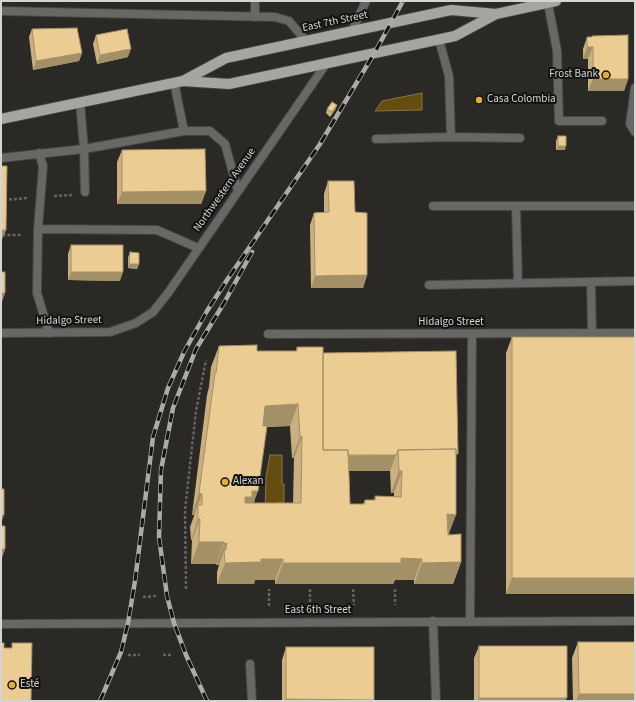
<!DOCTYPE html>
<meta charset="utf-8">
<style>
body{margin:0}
#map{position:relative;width:636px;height:702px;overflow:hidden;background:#2a2926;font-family:"Source Sans 3",sans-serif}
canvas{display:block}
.frame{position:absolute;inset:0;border:2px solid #d5d4d2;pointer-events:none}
</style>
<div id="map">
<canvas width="636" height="702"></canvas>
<div class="frame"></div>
</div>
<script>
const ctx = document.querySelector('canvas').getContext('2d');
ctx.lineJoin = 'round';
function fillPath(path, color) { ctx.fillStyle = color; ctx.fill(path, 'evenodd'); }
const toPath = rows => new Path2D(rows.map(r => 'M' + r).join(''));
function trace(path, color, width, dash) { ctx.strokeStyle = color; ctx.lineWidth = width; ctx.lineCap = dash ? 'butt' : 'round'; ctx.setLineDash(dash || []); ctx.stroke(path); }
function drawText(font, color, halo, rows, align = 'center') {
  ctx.font = font + ' "Source Sans 3",sans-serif'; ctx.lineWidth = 4; ctx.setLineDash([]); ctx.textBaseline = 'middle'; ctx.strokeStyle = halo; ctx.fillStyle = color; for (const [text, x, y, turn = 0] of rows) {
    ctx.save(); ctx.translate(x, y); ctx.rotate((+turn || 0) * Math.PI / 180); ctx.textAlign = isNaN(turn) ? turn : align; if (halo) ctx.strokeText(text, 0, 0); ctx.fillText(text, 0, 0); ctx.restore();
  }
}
const water = toPath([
 [422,93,422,110,375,111,382,101,422,93],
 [270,455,282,455,282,484,284,484,284,503,278,502,278,510,265,509,266,477,270,455]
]);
fillPath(water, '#654c0f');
trace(water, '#87754a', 1);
const lane = toPath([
 [255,1,255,17],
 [548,3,557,51,559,121,602,121],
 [635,88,630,124,635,132],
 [80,102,84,149,184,131,174,82],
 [184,131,210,131,225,144,238,191],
 [451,137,520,138],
 [376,139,451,137,449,76,439,40],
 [39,153,43,166,38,229,37,293,49,333],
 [1,158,84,149,85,192],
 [433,206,635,206],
 [516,206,518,283],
 [38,229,157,230,198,248],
 [591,282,592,333],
 [429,285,635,281],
 [433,621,436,701],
 [470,621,472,334],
 [250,664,252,701]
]);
const street = toPath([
 [1,11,275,17,289,21,306,41],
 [352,31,366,1],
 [1,333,110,332,136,323,153,312,168,293,326,64],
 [268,334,635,333],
 [1,624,635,621]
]);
const primary = toPath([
 [183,81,226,58,451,10,496,14],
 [1,119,183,81,229,84,455,36,496,14,556,1]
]);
trace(lane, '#454442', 10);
trace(street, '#454442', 10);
trace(primary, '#454442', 12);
trace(toPath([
 [54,196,73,195],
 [4,200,27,198],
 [4,233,4,234,5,235,22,235],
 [186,589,185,510,196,411,206,360],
 [310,589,310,606],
 [353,589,354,605],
 [395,589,395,605],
 [143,597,157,596],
 [269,606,269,589],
 [128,655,140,655],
 [163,655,173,655]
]), '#656461', 2.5, [3, 2]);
trace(lane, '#686766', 8);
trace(street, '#686766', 8);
trace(primary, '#a6a5a2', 10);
const rail = toPath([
 [100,701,121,652,128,623,135,581,153,437,168,388,184,352,207,311,227,280,320,144,375,52,403,1],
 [207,701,186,655,174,623,167,596,159,537,161,470,173,408,196,349,224,303,252,252]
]);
trace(rail, '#acaba9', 4.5);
trace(rail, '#121210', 3, [9]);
fillPath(toPath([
 [32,29,82,53,79,61,33,70,29,37],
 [96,35,128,57,97,64,93,44],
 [592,36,628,79,624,91,588,91,588,59,583,59,583,49,587,37,592,37],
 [635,41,635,51,634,45],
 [337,105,335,110,330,117,326,113,327,109],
 [558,136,565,150,556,150,556,141],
 [122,150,206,191,201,204,117,204,117,162],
 [328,181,355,212,367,275,363,288,311,288,310,225,314,213,324,212,324,194],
 [71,245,120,281,68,280,68,254],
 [130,252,139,264,137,269,128,268,128,257],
 [512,337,635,337,635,594,506,594,506,353],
 [219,346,257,351,296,351,297,347,323,353,456,459,449,535,461,562,453,584,414,584,414,580,395,580,393,584,275,584,275,580,255,580,254,584,217,584,217,572,219,565,216,565,216,564,191,564,192,540,191,540,190,527,194,516,194,515,192,515,207,395,209,387,211,367],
 [290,426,292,458,294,458,293,503,254,503,267,427],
 [349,471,390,471,391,493,394,493,394,497,375,496,374,500,365,500,363,504,350,504],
 [578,642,635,701,573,701,572,658],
 [479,646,565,701,474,701,474,658],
 [286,647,374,701,282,701,282,660]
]), '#cab07e');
fillPath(toPath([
 [587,47,593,47,588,59,583,59],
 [131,49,128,57,97,64,100,55],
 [82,53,79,61,33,70,36,61],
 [593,79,628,79,624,91,588,91],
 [337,105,335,110,330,117,332,112],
 [558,146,566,146,565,150,556,150],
 [206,191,201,204,117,204,122,192],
 [1,230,6,230,1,242],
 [129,264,139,264,137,269,128,268],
 [71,272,123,272,120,281,68,280],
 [367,275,363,288,311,288,315,276],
 [1,293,5,293,2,302,1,302],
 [298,404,290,426,257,427,265,406],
 [302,436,294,458,292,458,300,437],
 [396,455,390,471,315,471,321,456],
 [399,471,402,471,394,493,391,493],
 [252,491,258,491,250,513,244,519,245,497],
 [199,493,202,494,194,515,192,515],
 [447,514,456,515,448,536],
 [1,515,4,515,1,523],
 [198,519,200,519,192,540,191,540],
 [199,542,224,542,216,564,191,564],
 [227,543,219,565,216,565,224,544],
 [1,549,5,549,2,558,1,558],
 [401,558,422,559,414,580,395,580,393,584,275,584,283,563],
 [261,559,283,559,275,580,255,580,254,584,217,584,225,563],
 [461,562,453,584,414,584,422,563],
 [512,578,635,578,635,594,506,594],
 [579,694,635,694,635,701,576,701],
 [479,698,567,698,565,701,478,701],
 [286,699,374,700,374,701,286,701]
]), '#a49067');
const building = toPath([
 [77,28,82,53,36,61,32,29,77,28],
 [127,29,131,49,100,55,96,35,127,29],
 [628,35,628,79,593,79,593,47,587,47,587,37,592,37,592,36,628,35],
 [332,102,337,105,332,112,327,109,332,102],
 [558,136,566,136,566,146,558,146,558,136],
 [205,149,206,191,122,192,122,150,205,149],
 [1,166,7,166,6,230,1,230,1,166],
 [328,181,354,181,355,212,367,213,367,275,315,276,314,213,329,212,328,181],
 [71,245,123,245,123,272,71,272,71,245],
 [130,252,139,253,139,264,129,264,130,252],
 [1,272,5,272,5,293,1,293,1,272],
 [512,337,635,337,635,578,512,578,512,337],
 [257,345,257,351,297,351,297,347,323,347,323,450,348,450,350,504,365,504,365,500,376,500,375,496,401,497,402,471,399,471,398,450,456,449,456,515,447,514,448,535,461,534,461,562,422,563,422,559,401,558,401,563,283,563,283,559,261,559,261,562,225,563,224,550,226,550,227,543,224,544,224,542,199,542,200,519,198,519,198,505,202,505,202,494,199,493,215,373,216,373,219,346,257,345],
 [298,404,300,437,302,436,301,503,245,503,245,497,252,497,252,491,258,491,267,426,263,426,265,406,298,404],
 [456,351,458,454,456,454,456,449,398,450,396,455,348,455,348,450,323,450,323,353,456,351],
 [1,489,4,489,4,515,1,515,1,489],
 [1,526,5,526,5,549,1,549,1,526],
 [578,642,635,642,635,694,579,694,578,642],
 [1,643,4,643,4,648,12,648,12,643,32,643,31,701,1,701,1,643],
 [479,646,567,646,567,698,479,698,479,646],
 [286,647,374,647,374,700,286,699,286,647]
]);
fillPath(building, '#ebcd93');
trace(building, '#a49067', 1);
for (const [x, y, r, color] of [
 [606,75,4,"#e3ae35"],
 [479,100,4,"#e3ae35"],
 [225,482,4,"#e3ae35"],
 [12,685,4,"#e3ae35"]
]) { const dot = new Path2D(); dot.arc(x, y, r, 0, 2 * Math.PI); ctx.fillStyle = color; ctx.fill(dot); trace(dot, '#121210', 1.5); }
drawText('11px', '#d5d4d2', '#121210', [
 ["East 7th Street",335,22,-12],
 ["Northwestern Avenue",225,190,-55],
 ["Hidalgo Street",69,321,-1],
 ["Hidalgo Street",451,323],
 ["East 6th Street",318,611]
]);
drawText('11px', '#d5d4d2', '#121210', [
 ["Frost Bank",598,75,"right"],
 ["Casa Colombia",487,100],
 ["Alexan",233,482],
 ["Esté",20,685]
], 'left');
</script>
